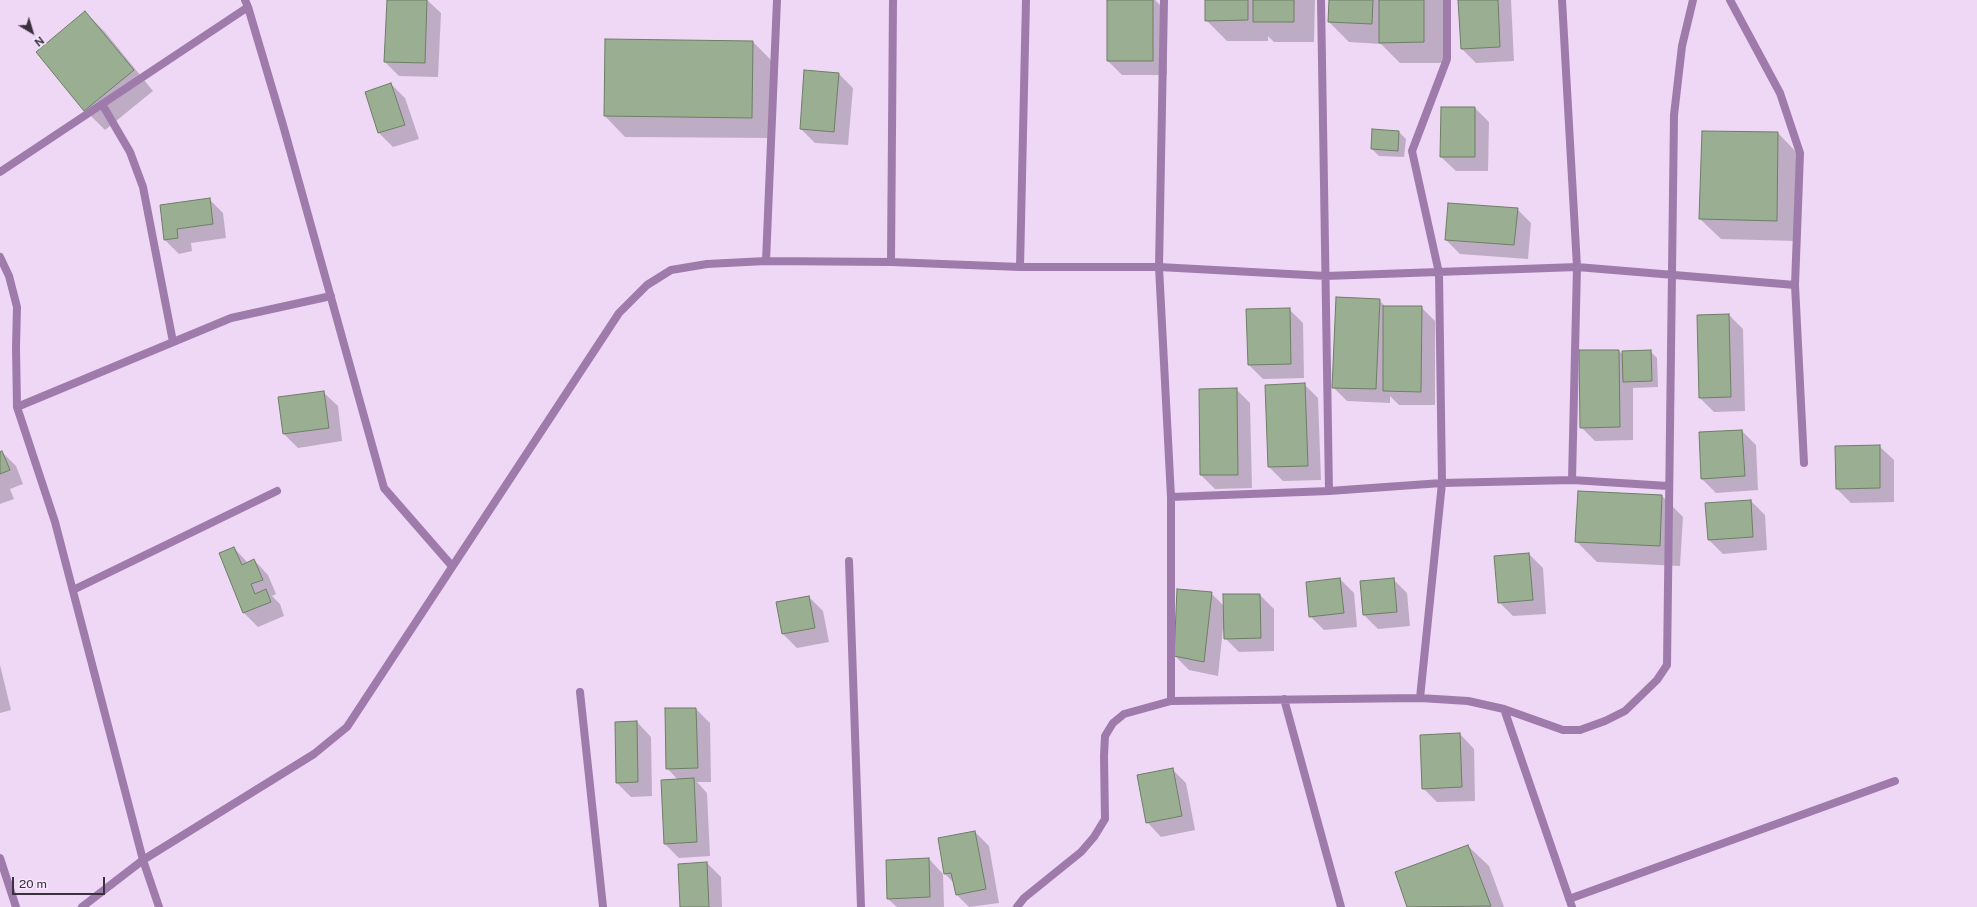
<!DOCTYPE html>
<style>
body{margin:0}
#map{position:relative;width:1977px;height:907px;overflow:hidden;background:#eed8f5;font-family:"Public Sans",sans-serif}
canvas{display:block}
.north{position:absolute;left:12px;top:12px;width:40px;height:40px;-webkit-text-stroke:3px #f8e7ff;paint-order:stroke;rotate:142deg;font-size:11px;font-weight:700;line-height:16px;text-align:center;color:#39313c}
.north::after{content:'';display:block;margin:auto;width:14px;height:18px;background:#39313c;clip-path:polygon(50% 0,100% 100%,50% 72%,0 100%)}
.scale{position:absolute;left:12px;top:877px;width:93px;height:18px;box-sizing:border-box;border:2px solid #39313c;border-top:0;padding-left:5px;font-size:12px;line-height:14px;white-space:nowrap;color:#39313c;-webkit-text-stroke:3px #f8e7ff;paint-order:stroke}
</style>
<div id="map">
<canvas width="1977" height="907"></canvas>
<div class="north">N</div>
<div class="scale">20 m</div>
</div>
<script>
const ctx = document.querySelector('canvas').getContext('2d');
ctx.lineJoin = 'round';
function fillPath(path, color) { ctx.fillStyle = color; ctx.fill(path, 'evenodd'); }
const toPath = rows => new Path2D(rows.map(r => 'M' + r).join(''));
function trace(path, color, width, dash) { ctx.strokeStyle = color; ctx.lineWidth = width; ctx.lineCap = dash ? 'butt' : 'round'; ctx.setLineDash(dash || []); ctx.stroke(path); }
fillPath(toPath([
 [388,0,427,0,441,13,438,77,399,76,385,62],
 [1108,0,1155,0,1166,11,1167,75,1122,75,1108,61],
 [1206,0,1315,0,1314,42,1274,42,1268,36,1268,41,1227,41,1206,20],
 [1330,0,1444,0,1444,63,1400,63,1381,44,1349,42,1329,22],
 [1459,0,1511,0,1514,61,1476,63,1462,49],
 [85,12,105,32,153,91,105,130,85,110],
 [753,42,773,62,772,138,625,137,605,116],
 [839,74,853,88,848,145,815,143,801,129],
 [391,84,405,98,419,139,393,147,379,133,366,93],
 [1475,108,1489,122,1488,171,1456,171,1441,157],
 [1399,132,1406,139,1404,157,1379,156,1372,149],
 [1703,132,1778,133,1798,154,1797,241,1721,239,1700,219],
 [209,199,223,213,226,238,191,243,192,251,179,254,165,240],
 [1449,205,1517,209,1531,223,1528,259,1460,254,1446,240],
 [1379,300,1386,307,1421,307,1435,321,1435,405,1399,405,1390,396,1390,403,1347,401,1333,387],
 [1289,309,1303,323,1304,378,1263,379,1249,365],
 [1729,315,1743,329,1745,411,1714,412,1700,398],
 [1619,351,1623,355,1650,351,1657,358,1658,387,1633,388,1633,440,1595,441,1581,427],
 [1304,384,1318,398,1321,480,1283,481,1269,467,1266,386],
 [1236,389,1250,403,1252,488,1215,489,1201,475],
 [323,392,338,406,342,441,298,448,284,434],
 [1742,431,1756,445,1758,490,1716,493,1702,479],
 [1879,446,1894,460,1894,502,1851,503,1837,489],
 [2,452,16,466,23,484,10,489,14,499,0,504,0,453],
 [1579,492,1662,496,1683,517,1680,566,1597,562,1576,541],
 [1751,501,1765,515,1767,550,1723,554,1709,540,1706,504],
 [234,548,248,563,254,560,268,575,276,594,272,596,280,604,284,616,258,627,244,613],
 [1529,554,1543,568,1546,614,1513,616,1499,602],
 [1340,579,1354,593,1357,627,1324,630,1310,616],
 [1393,579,1407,593,1410,626,1378,629,1364,615],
 [1211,593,1224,606,1260,595,1274,609,1274,651,1239,652,1225,638,1223,628,1218,676,1189,670,1175,656],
 [809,597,823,611,829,642,797,648,783,634,777,603],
 [0,665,11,710,0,713],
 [696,709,710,723,711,782,697,782,707,793,710,856,679,858,665,844,662,780,678,780,667,768],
 [637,722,651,737,652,796,631,797,617,783],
 [1460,734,1474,749,1475,801,1437,802,1423,788],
 [1172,769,1186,783,1195,830,1161,837,1147,822],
 [975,832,989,846,999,903,969,907,956,894,954,883,945,874,939,839],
 [1468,846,1489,866,1504,907,1408,907,1396,873],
 [929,859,943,874,944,907,897,907,888,899],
 [707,863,721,877,722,907,681,907]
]), '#0003');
const building = toPath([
 [387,0,427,0,425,63,384,62,387,0],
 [1107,0,1153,0,1153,61,1107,61,1107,0],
 [1205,0,1248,0,1248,20,1205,21,1205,0],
 [1253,0,1294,0,1294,22,1253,22,1253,0],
 [1329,0,1373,0,1372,24,1328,22,1329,0],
 [1379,0,1424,0,1424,42,1379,43,1379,0],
 [1458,0,1498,0,1500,47,1461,49,1458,0],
 [85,11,134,70,84,111,36,52,85,11],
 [605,39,753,41,752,118,604,116,605,39],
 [804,70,839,73,834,132,800,129,804,70],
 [391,83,405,125,378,133,365,92,391,83],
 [1441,107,1475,107,1475,157,1440,157,1441,107],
 [1372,129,1399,131,1398,151,1371,149,1372,129],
 [1702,131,1778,132,1777,221,1699,219,1702,131],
 [210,198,213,224,177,229,178,238,164,240,160,205,210,198],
 [1448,203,1518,208,1514,245,1445,240,1448,203],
 [1336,297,1380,299,1376,389,1332,388,1336,297],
 [1383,306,1422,306,1421,392,1383,391,1383,306],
 [1290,308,1291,364,1248,365,1246,309,1290,308],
 [1729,314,1731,397,1699,398,1697,315,1729,314],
 [1579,350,1619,350,1620,427,1580,428,1579,350],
 [1651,350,1652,381,1623,382,1622,351,1651,350],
 [1305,383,1308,466,1268,467,1265,385,1305,383],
 [1237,388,1238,475,1200,475,1199,389,1237,388],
 [324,391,329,428,283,434,278,397,324,391],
 [1742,430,1745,476,1701,479,1699,432,1742,430],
 [1880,445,1880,488,1836,489,1835,446,1880,445],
 [2,451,10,470,0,474,0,452,2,451],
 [1578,491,1662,495,1660,546,1575,542,1578,491],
 [1751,500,1753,537,1708,540,1705,503,1751,500],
 [234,547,242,565,254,559,263,580,251,584,255,594,266,589,271,602,243,613,219,553,234,547],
 [1529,553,1533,600,1498,603,1494,556,1529,553],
 [1340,578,1344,613,1309,617,1306,582,1340,578],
 [1394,578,1397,612,1363,615,1360,581,1394,578],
 [1177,589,1212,592,1204,662,1174,656,1177,589],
 [1223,594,1260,594,1261,638,1224,639,1223,594],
 [809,596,815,628,782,634,776,602,809,596],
 [665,708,696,708,698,768,666,769,665,708],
 [637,721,638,782,616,783,615,722,637,721],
 [1460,733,1462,787,1422,789,1420,735,1460,733],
 [1173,768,1182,816,1146,823,1137,775,1173,768],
 [694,778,697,842,664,844,661,780,694,778],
 [975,831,986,889,956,895,951,873,944,874,938,838,975,831],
 [1468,845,1491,906,1407,907,1395,872,1468,845],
 [929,858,930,897,887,899,886,860,929,858],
 [707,862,709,907,680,907,678,864,707,862]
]);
fillPath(building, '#9aae92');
trace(building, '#6c7e64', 1);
trace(toPath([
 [245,0,248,7,283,125,384,488,452,566],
 [1321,0,1329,491],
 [1562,0,1577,267,1572,480],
 [1730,0,1780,93,1800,153,1795,285,1804,463],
 [102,104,130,152,143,187,173,342],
 [0,172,248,7],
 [0,257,9,276,17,307,16,347,17,407,55,522,143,860,159,907],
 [766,261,777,0],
 [891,262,893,0],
 [1020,267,1026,0],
 [17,407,231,318,331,296],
 [1171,497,1329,491,1442,483,1572,480,1668,486],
 [849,561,861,907],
 [73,590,277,491],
 [580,692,603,907],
 [1420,698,1442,483,1439,273,1412,151,1447,59,1447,0],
 [1284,699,1341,907],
 [1171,701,1420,698,1468,701,1504,709,1563,730,1580,730,1605,721,1625,711,1657,680,1667,665,1674,115,1682,46,1693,0],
 [1504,709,1572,907],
 [0,858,16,907],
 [1569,899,1895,781],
 [82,907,143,860,314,754,347,727,619,313,647,285,671,270,707,264,766,261,891,262,1020,267,1159,267,1326,276,1577,267,1795,285],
 [1017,907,1024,898,1081,852,1094,837,1105,819,1104,756,1105,736,1113,723,1124,714,1171,701,1171,497,1159,267,1164,0]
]), '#9f7bab', 8);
</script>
